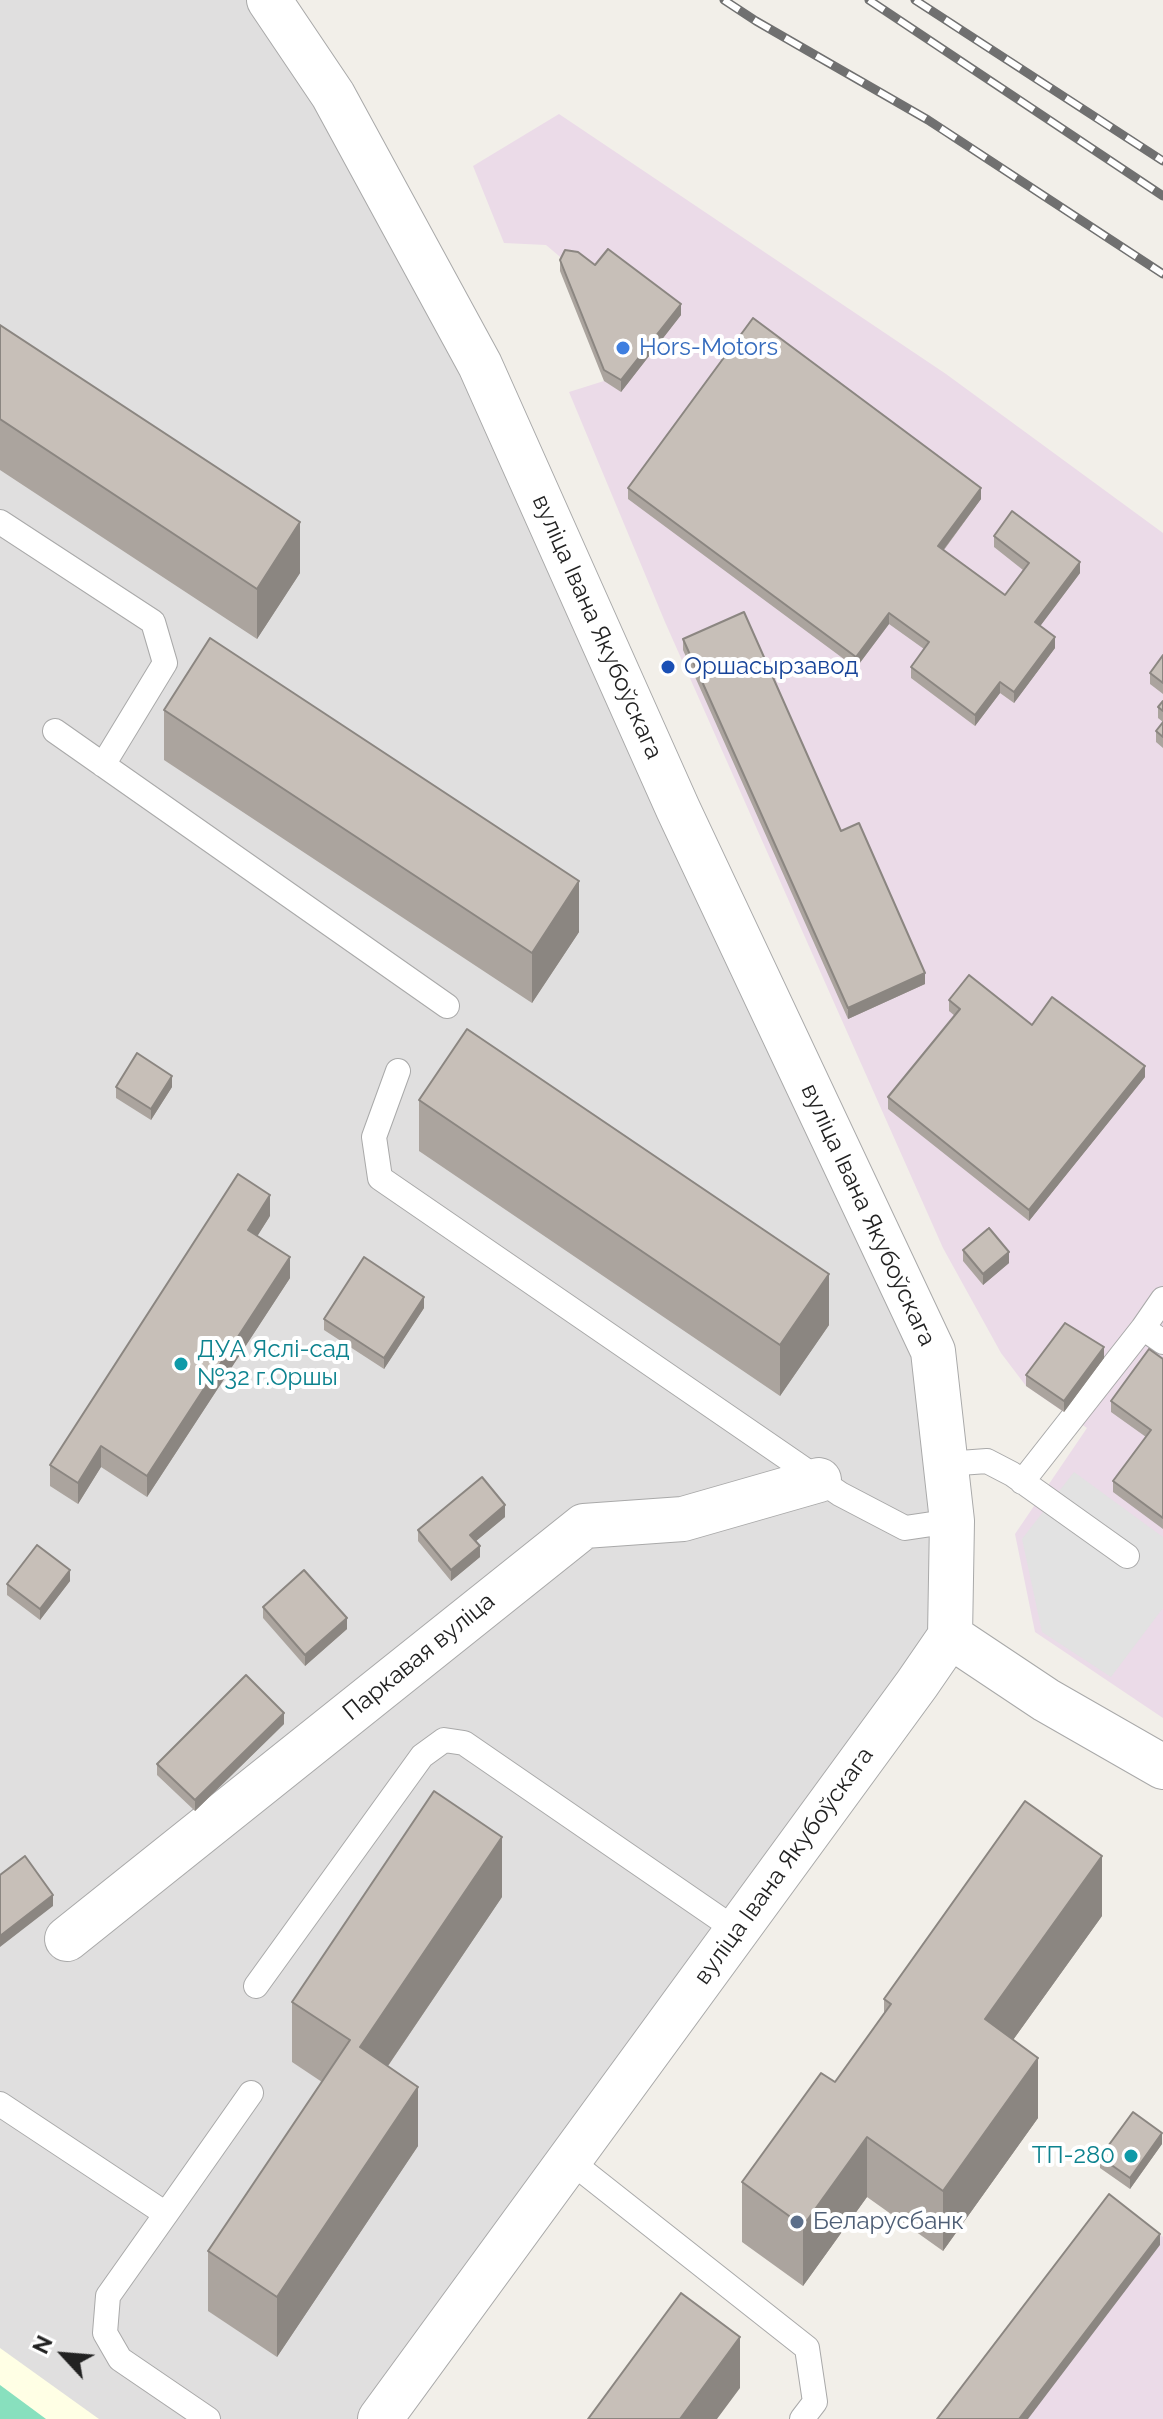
<!DOCTYPE html>
<meta charset="utf-8">
<style>
body{margin:0}
#map{position:relative;width:1163px;height:2419px;overflow:hidden;background:#f2efe9;font-family:Raleway,sans-serif}
canvas{display:block}
.north{position:absolute;left:24px;top:2315px;width:80px;height:80px;-webkit-text-stroke:6px #fff;paint-order:stroke;rotate:296deg;font-size:22px;font-weight:700;line-height:32px;text-align:center;color:#222}
.north::after{content:'';display:block;margin:auto;width:28px;height:36px;background:#222;clip-path:polygon(50% 0,100% 100%,50% 72%,0 100%)}
</style>
<div id="map">
<canvas width="1163" height="2419"></canvas>
<div class="north">N</div>
</div>
<script>
const ctx = document.querySelector('canvas').getContext('2d');
ctx.lineJoin = 'round';
function fillPath(path, color) { ctx.fillStyle = color; ctx.fill(path, 'evenodd'); }
const toPath = rows => new Path2D(rows.map(r => 'M' + r).join(''));
function trace(path, color, width, dash) { ctx.strokeStyle = color; ctx.lineWidth = width; ctx.lineCap = dash ? 'butt' : 'round'; ctx.setLineDash(dash || []); ctx.stroke(path); }
function drawText(font, color, halo, rows, align = 'center') {
  ctx.font = font + ' Raleway,sans-serif'; ctx.lineWidth = 8; ctx.setLineDash([]); ctx.textBaseline = 'middle'; ctx.strokeStyle = halo; ctx.fillStyle = color; for (const [text, x, y, turn = 0] of rows) {
    ctx.save(); ctx.translate(x, y); ctx.rotate((+turn || 0) * Math.PI / 180); ctx.textAlign = isNaN(turn) ? turn : align; if (halo) ctx.strokeText(text, 0, 0); ctx.fillText(text, 0, 0); ctx.restore();
  }
}
fillPath(toPath([
 [0,0,269,0,333,95,933,1351,950,1636,380,2419,0,2419]
]), '#e0dfdf');
fillPath(toPath([
 [559,114,946,374,1163,533,1163,1718,1035,1632,1015,1534,1087,1428,1026,1386,1001,1353,943,1248,665,622,569,392,604,381,621,391,595,276,565,261,546,245,504,243,473,166],
 [1109,2196,1163,2237,1163,2419,938,2419]
]), '#ebdbe8');
fillPath(toPath([
 [0,2348,99,2419,0,2419]
]), '#ffffe5');
fillPath(toPath([
 [0,2385,46,2419,0,2419]
]), '#88e0be');
fillPath(toPath([
 [1074,1472,1163,1537,1163,1608,1111,1677,1042,1632,1022,1539]
]), '#e2e2e2');
const service = toPath([
 [0,522,153,622,165,663,103,765],
 [55,731,447,1006],
 [398,1071,374,1137,380,1178,840,1494,905,1528,952,1521],
 [1143,1328,1163,1299],
 [946,1464,987,1461,1012,1474,1127,1556],
 [1022,1482,1143,1328,1163,1342],
 [256,1986,422,1756,444,1740,464,1743,736,1930],
 [0,2104,166,2214,108,2296,105,2333,120,2359,208,2419],
 [569,2160,807,2348,815,2402,802,2419],
 [166,2214,251,2093]
]);
const minor = toPath([
 [67,1939,584,1526,683,1519,819,1480]
]);
const tertiary = toPath([
 [269,0,333,95,480,365,678,809,933,1351,952,1521,950,1636,917,1684,380,2419],
 [950,1636,1046,1700,1163,1767]
]);
trace(service, '#a9a9a9', 26);
trace(minor, '#a9a9a9', 46);
trace(tertiary, '#a9a9a9', 46);
trace(service, '#fff', 24);
trace(minor, '#fff', 44);
trace(tertiary, '#fff', 44);
const rail = toPath([
 [724,0,756,21,928,120,1163,274],
 [869,0,1163,196],
 [915,0,1163,161]
]);
trace(rail, '#707070', 9);
trace(rail, '#fff', 6, [18]);
fillPath(toPath([
 [560,260,595,265,681,315,621,392,604,381,560,271],
 [0,325,300,573,257,639,0,470],
 [628,488,981,499,944,550,1005,595,1023,570,994,547,994,536,1080,573,1040,626,1055,648,1014,703,1000,693,975,726,911,678,911,667,924,649,889,624,856,668,628,499],
 [683,639,841,831,925,984,848,1019,683,650],
 [1163,655,1163,694,1150,684,1150,673],
 [1163,701,1163,748,1156,742,1156,731,1163,722,1158,718,1158,707],
 [164,710,579,932,532,1003,164,760],
 [949,1000,1032,1025,1145,1077,1029,1221,888,1109,888,1097,955,1016,949,1011],
 [116,1087,172,1087,151,1120,116,1098],
 [419,1100,829,1325,780,1396,419,1151],
 [270,1216,257,1236,290,1278,147,1497,101,1467,78,1504,50,1486,50,1465],
 [963,1250,1009,1263,983,1285,963,1261],
 [424,1308,384,1369,324,1330,324,1319],
 [1104,1358,1064,1412,1026,1386,1026,1375],
 [1163,1359,1163,1529,1113,1492,1113,1481,1146,1437,1111,1412,1111,1401],
 [505,1517,476,1541,480,1557,451,1581,418,1541,418,1530],
 [70,1581,40,1620,7,1595,7,1584],
 [263,1607,347,1629,305,1666,263,1618],
 [284,1724,195,1811,157,1775,157,1764],
 [502,1897,388,2066,418,2146,277,2357,208,2311,208,2251,322,2082,292,2062,292,2002],
 [1102,1916,1013,2040,1038,2118,943,2251,867,2197,803,2286,742,2242,742,2182,835,2082,884,2014,884,1999],
 [1162,2144,1130,2189,1100,2168,1100,2157]
]), '#aba49e');
fillPath(toPath([
 [681,304,681,315,621,392,621,380],
 [981,488,981,499,938,557,938,546],
 [300,522,300,573,257,639,257,589],
 [1080,562,1080,573,1035,633,1035,622],
 [889,613,889,624,856,668,856,657],
 [1055,637,1055,648,1014,703,1014,692],
 [1000,682,1000,693,975,726,975,715],
 [579,881,579,932,532,1003,532,953],
 [925,973,925,984,848,1019,848,1008],
 [1145,1066,1145,1077,1029,1221,1029,1210],
 [172,1076,172,1087,151,1120,151,1109],
 [270,1195,270,1216,248,1251,248,1230],
 [1009,1252,1009,1263,983,1285,983,1274],
 [290,1257,290,1278,147,1497,147,1476],
 [829,1274,829,1325,780,1396,780,1345],
 [424,1297,424,1308,384,1369,384,1358],
 [1104,1347,1104,1358,1064,1412,1064,1401],
 [101,1446,101,1467,78,1504,78,1483],
 [505,1505,505,1517,470,1546,470,1535],
 [480,1546,480,1557,451,1581,451,1570],
 [70,1570,70,1581,40,1620,40,1609],
 [347,1618,347,1629,305,1666,305,1655],
 [284,1713,284,1724,195,1811,195,1800],
 [502,1837,502,1897,360,2107,360,2047],
 [1102,1856,1102,1916,985,2079,985,2019],
 [53,1895,53,1906,0,1947,0,1936],
 [1038,2058,1038,2118,943,2251,943,2191],
 [418,2087,418,2146,277,2357,277,2297],
 [1162,2133,1162,2144,1130,2189,1130,2178],
 [867,2137,867,2197,803,2286,803,2226],
 [1160,2234,1160,2245,1028,2419,1019,2419],
 [740,2337,740,2388,717,2419,680,2419]
]), '#8b8681');
const building = toPath([
 [608,249,681,304,621,380,604,370,560,260,565,250,578,252,595,265,608,249],
 [753,318,981,488,938,546,1005,595,1029,563,994,536,1012,511,1080,562,1035,622,1055,637,1014,692,1000,682,975,715,911,667,929,642,889,613,856,657,628,488,753,318],
 [0,325,300,522,257,589,0,419,0,325],
 [744,612,841,831,859,823,925,973,848,1008,683,639,744,612],
 [210,638,579,881,532,953,164,710,210,638],
 [1163,655,1163,683,1150,673,1163,655],
 [1163,701,1163,711,1158,707,1163,701],
 [1163,722,1163,737,1156,731,1163,722],
 [969,975,1032,1025,1052,997,1145,1066,1029,1210,888,1097,960,1009,949,1000,969,975],
 [467,1029,829,1274,780,1345,419,1100,467,1029],
 [137,1053,172,1076,151,1109,116,1087,137,1053],
 [238,1174,270,1195,248,1230,290,1257,147,1476,101,1446,78,1483,50,1465,238,1174],
 [989,1228,1009,1252,983,1274,963,1250,989,1228],
 [364,1257,424,1297,384,1358,324,1319,364,1257],
 [1065,1323,1104,1347,1064,1401,1026,1375,1065,1323],
 [1149,1349,1163,1359,1163,1518,1113,1481,1151,1430,1111,1401,1149,1349],
 [482,1477,505,1505,470,1535,480,1546,451,1570,418,1530,482,1477],
 [37,1545,70,1570,40,1609,7,1584,37,1545],
 [304,1570,347,1618,305,1655,263,1607,304,1570],
 [246,1675,284,1713,195,1800,157,1764,246,1675],
 [434,1791,502,1837,360,2047,418,2087,277,2297,208,2251,350,2040,292,2002,434,1791],
 [1025,1801,1102,1856,985,2019,1038,2058,943,2191,867,2137,803,2226,742,2182,821,2073,835,2082,891,2004,884,1999,1025,1801],
 [25,1856,53,1895,0,1936,0,1875,25,1856],
 [1133,2112,1162,2133,1130,2178,1100,2157,1133,2112],
 [1109,2194,1160,2234,1019,2419,937,2419,1109,2194],
 [681,2293,740,2337,680,2419,588,2419,681,2293]
]);
fillPath(building, '#c7bfb8');
trace(building, '#8b8681', 2);
for (const [x, y, r, color] of [
 [623,348,8,"#3f7fe0"],
 [668,667,8,"#1a4fb4"],
 [181,1364,8,"#0f9aa8"],
 [1131,2156,8,"#0f9aa8"],
 [797,2222,8,"#5c6f8a"]
]) { const dot = new Path2D(); dot.arc(x, y, r, 0, 2 * Math.PI); ctx.fillStyle = color; ctx.fill(dot); trace(dot, '#fff', 3); }
drawText('24px', '#366cbe', '#fff', [
 ["Hors-Motors",639,348]
], 'left');
drawText('24px', '#222', '#fff', [
 ["вуліца Івана Якубоўскага",597,627,66],
 ["вуліца Івана Якубоўскага",868,1215,65],
 ["Паркавая вуліца",419,1657,-39],
 ["вуліца Івана Якубоўскага",784,1866,-54]
]);
drawText('24px', '#164399', '#fff', [
 ["Оршасырзавод",684,667]
], 'left');
drawText('24px', '#0d838f', '#fff', [
 ["ДУА Яслі-сад",197,1350],
 ["№32 г.Оршы",197,1378],
 ["ТП-280",1115,2156,"right"]
], 'left');
drawText('24px', '#4e5e75', '#fff', [
 ["Беларусбанк",813,2222]
], 'left');
</script>
